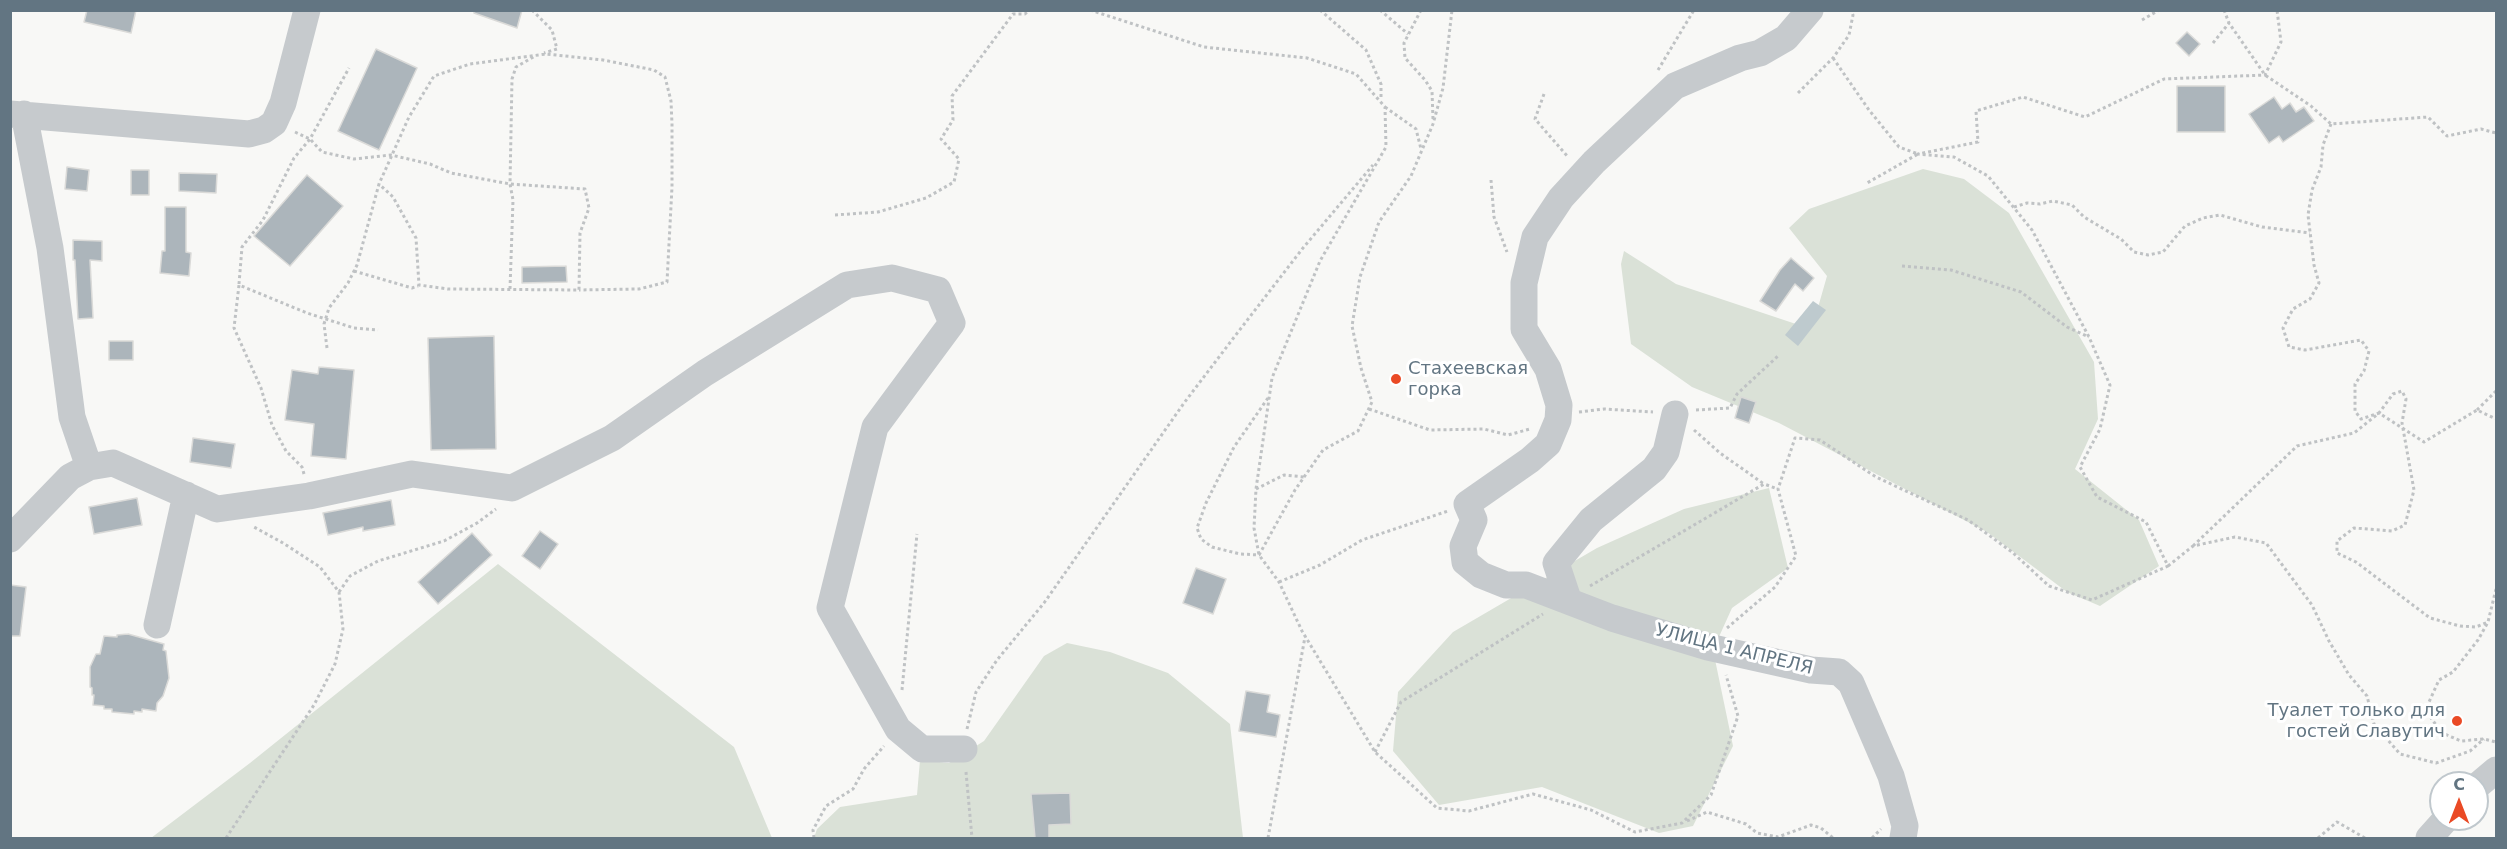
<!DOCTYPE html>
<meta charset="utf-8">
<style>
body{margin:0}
#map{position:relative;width:2507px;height:849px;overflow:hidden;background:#f8f8f6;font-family:"DejaVu Sans",sans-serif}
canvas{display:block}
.frame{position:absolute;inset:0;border:12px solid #627582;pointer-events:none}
.north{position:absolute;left:2429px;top:771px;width:60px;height:60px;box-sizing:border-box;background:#fff;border:2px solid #c0c8cd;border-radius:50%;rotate:0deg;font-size:16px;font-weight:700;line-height:24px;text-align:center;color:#627582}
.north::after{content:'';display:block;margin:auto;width:21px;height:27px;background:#ea4a25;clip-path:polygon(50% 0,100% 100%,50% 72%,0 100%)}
</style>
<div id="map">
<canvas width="2507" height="849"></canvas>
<div class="frame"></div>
<div class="north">С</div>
</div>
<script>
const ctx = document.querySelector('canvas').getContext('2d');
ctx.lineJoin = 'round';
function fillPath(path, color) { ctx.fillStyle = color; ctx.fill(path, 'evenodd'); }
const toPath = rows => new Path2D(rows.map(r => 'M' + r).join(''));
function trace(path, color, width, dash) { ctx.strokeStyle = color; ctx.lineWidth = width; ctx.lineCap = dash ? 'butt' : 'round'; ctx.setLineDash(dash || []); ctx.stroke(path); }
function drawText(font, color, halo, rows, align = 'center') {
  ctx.font = font + ' "DejaVu Sans",sans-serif'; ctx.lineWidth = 6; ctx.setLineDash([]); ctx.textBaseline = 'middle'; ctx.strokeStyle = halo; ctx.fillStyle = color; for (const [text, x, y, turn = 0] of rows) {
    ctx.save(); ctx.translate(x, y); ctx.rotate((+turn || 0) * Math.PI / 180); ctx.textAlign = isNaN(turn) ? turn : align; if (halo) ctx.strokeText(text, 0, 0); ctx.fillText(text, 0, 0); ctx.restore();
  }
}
fillPath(toPath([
 [1923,169,1964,179,2009,213,2094,362,2098,419,2075,469,2139,520,2159,566,2100,606,2067,592,1987,532,1779,423,1692,387,1631,344,1621,264,1624,251,1676,284,1802,326,1817,311,1827,276,1789,228,1809,209],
 [1769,488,1788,568,1732,608,1713,650,1733,746,1693,826,1659,833,1542,787,1439,805,1393,751,1398,692,1453,632,1597,548,1684,509],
 [498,564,734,747,772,838,151,838,250,763],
 [1067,643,1110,652,1168,673,1230,724,1243,838,814,838,817,829,840,807,917,795,920,760,949,763,984,741,1044,656]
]), '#dae1d7');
fillPath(toPath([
 [1813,301,1826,310,1798,346,1785,335]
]), '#becace');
const building = toPath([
 [87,10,136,10,131,33,84,22,87,10],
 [474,10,522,10,517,28,474,13,474,10],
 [2187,32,2200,44,2189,56,2176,43,2187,32],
 [376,49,417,68,379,150,338,131,376,49],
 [2177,86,2225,86,2225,132,2177,132,2177,86],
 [2274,97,2282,109,2290,103,2296,112,2304,107,2314,121,2283,142,2279,136,2269,143,2249,114,2274,97],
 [67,167,89,170,87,191,65,189,67,167],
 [131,170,149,170,149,195,131,195,131,170],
 [179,173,217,174,216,193,179,191,179,173],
 [307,175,343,206,290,266,254,236,307,175],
 [165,207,186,207,186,252,191,253,189,276,160,273,162,251,165,251,165,207],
 [73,240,102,241,102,261,90,260,93,318,78,319,75,260,73,260,73,240],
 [1791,258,1814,278,1803,291,1795,284,1776,311,1760,301,1780,270,1791,258],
 [566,266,567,282,522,283,522,267,566,266],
 [494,336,496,449,431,450,428,338,494,336],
 [109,341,133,341,133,360,109,360,109,341],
 [319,367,354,370,346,459,311,456,314,424,285,420,292,370,318,374,319,367],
 [1741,397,1756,402,1749,423,1735,418,1741,397],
 [193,438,235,444,231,468,190,462,193,438],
 [137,498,142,525,94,534,89,507,137,498],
 [391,500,395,525,363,531,363,527,328,535,323,513,391,500],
 [540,531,558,544,540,569,522,556,540,531],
 [472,533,492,555,438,604,418,582,472,533],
 [1196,568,1226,579,1213,614,1183,603,1196,568],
 [10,585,26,587,20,636,10,636,10,585],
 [128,634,164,644,163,650,166,651,169,678,163,696,157,703,156,711,142,709,142,712,134,711,134,714,112,712,112,709,104,709,104,706,93,705,94,695,92,695,92,688,90,687,90,667,96,654,100,654,104,636,117,637,117,635,128,634],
 [1246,691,1270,695,1267,712,1280,715,1276,737,1239,731,1246,691],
 [1070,793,1071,824,1049,825,1049,838,1035,838,1031,794,1070,793]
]);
fillPath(building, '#acb5bb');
trace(building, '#dadad8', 1.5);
trace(toPath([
 [532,10,552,30,557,49,544,53],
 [1090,10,1204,47,1307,58,1356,74,1385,107,1386,147,1320,261,1272,378,1256,489,1254,528,1259,555,1279,582,1302,631,1375,752,1437,808,1469,811,1533,794,1591,810,1635,832,1682,823,1711,795,1738,716,1726,675],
 [1320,10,1366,50,1381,84,1381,100],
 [1380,10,1408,34],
 [1421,10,1404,43,1405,58,1425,80,1432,91,1433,119],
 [2224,10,2229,23,2265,75,2311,106,2331,124,2428,117,2447,136,2481,129,2496,133],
 [2142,20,2159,10],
 [2213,43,2229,23],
 [1833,58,1869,110,1899,147,1918,154,1867,183],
 [1658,70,1694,10],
 [1798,93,1833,58,1849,35,1853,15,1851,10],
 [1544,94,1535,119,1568,157],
 [1385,107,1416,129,1421,149],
 [2331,124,2323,145,2321,167,2312,190,2308,215,2314,265,2319,283,2310,299,2293,309,2283,328,2289,347,2305,350,2361,340,2369,351,2364,371,2355,384,2355,411,2361,419,2379,413,2424,442,2477,410,2496,419],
 [295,132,310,139,322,152,354,159,391,155,430,164,451,173,510,184,585,189,589,208,580,233,579,290,448,289,419,285,416,238,393,197,379,184],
 [1491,180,1494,217,1507,252],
 [2014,207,2027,203,2040,204,2053,201,2072,205,2084,217,2121,239,2134,252,2148,255,2163,252,2185,226,2203,218,2220,215,2262,227,2310,233],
 [835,215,878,212,926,198,954,182,959,159,941,139,953,120,952,96,1013,14,1025,14,1029,10],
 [1902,266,1951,270,2021,292,2067,327,2089,337],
 [354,271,412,288,418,286],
 [239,284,242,247,263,220,294,158,310,139,349,68],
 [510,289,513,200,510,184,512,79,516,67,535,56],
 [327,348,324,324,329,308,348,283,357,265,379,184,409,117,434,76,470,64,546,54,603,60,654,70,665,77,671,101,672,124,672,187,667,282,639,289,579,290],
 [1268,398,1234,447,1206,503,1197,528,1201,539,1212,547,1240,554,1259,555,1295,490,1323,450,1358,431,1372,402,1361,368,1352,326,1360,277,1379,222,1411,176,1433,124,1443,88,1452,10],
 [1369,409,1430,430,1484,429,1508,435,1530,429],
 [1696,410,1730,408,1737,394,1778,356],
 [2477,410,2496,391],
 [1579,412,1604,409,1653,412],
 [1694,430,1720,453,1764,484],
 [304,474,302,467,286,451,272,425,261,388,234,328,239,285,307,313,354,328,378,330],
 [1256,489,1284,475,1304,477],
 [2193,546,2297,446,2354,433,2379,413,2393,394,2402,391,2406,399,2402,423,2414,490,2405,525,2392,531,2354,528,2337,541,2337,553,2356,562,2430,618,2460,626,2476,627,2488,622],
 [2168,566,2193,546,2235,537,2266,543,2312,605,2329,641,2349,675,2367,696,2374,724,2400,754,2436,763,2470,751,2484,739],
 [1279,582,1320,565,1362,540,1448,511],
 [1590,586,1764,484,1778,489],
 [2496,589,2488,622,2478,640,2453,672,2439,680,2429,702,2431,718,2442,733,2461,741,2484,739,2496,742],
 [339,592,350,576,378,561,444,541,477,523,496,509],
 [1727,628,1775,587,1796,556,1778,489,1795,438,1820,440,1876,477,1968,520,2012,552,2049,586,2092,600,2168,566,2146,522,2097,497,2080,467,2100,429,2110,385,2089,337,2032,230,1988,176,1954,157,1918,154,1978,142,1976,111,2023,97,2085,117,2164,79,2265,75,2281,42,2277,10],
 [902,690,917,534],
 [967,729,976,692,997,660,1044,603,1184,403,1235,336,1303,248,1373,165],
 [1375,752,1401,702,1543,614],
 [966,772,972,838],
 [1687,821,1707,812,1746,824,1757,833,1778,837,1811,825,1821,828,1833,838],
 [226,838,314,705,335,664,343,629,339,592,320,567,283,543,254,527],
 [814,838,813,830,826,806,853,789,864,769,884,746],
 [1268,838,1305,637],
 [1872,838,1881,829],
 [2318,838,2337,822,2365,838]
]), '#bfc2c4', 3, [3, 3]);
trace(toPath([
 [1810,10,1786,38,1760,53,1740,58,1675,86,1594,162,1561,198,1535,237,1524,283,1524,329,1548,369,1559,405,1558,420,1548,444,1530,460,1467,504,1474,520,1463,546,1465,562,1481,575,1506,585,1526,585,1612,618,1708,647,1811,670,1839,672,1851,683,1891,776,1905,826,1903,838],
 [10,114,249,134,264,130,274,123,283,103,307,10],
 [24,114,50,248,72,417,89,467],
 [10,539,70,477,89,467,113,463,217,509,309,496,412,474,512,488,612,438,705,373,847,285,892,278,938,290,952,323,875,427,830,608,898,729,922,749,964,749],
 [1568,599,1556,563,1591,520,1654,469,1666,452,1675,414],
 [157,625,186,495],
 [2477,786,2496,770],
 [2429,838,2446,819]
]), '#c6cacd', 27);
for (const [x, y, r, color] of [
 [1396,379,6,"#ea4a25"],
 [2457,721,6,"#ea4a25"]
]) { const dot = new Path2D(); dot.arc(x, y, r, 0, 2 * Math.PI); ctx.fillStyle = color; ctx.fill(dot); trace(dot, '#fff', 2); }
drawText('18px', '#627582', '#fff', [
 ["Стахеевская",1408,369],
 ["горка",1408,390],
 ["Туалет только для",2445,711,"right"],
 ["гостей Славутич",2445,732,"right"]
], 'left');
drawText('18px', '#627582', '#fff', [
 ["УЛИЦА 1 АПРЕЛЯ",1734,650,14]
]);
</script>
